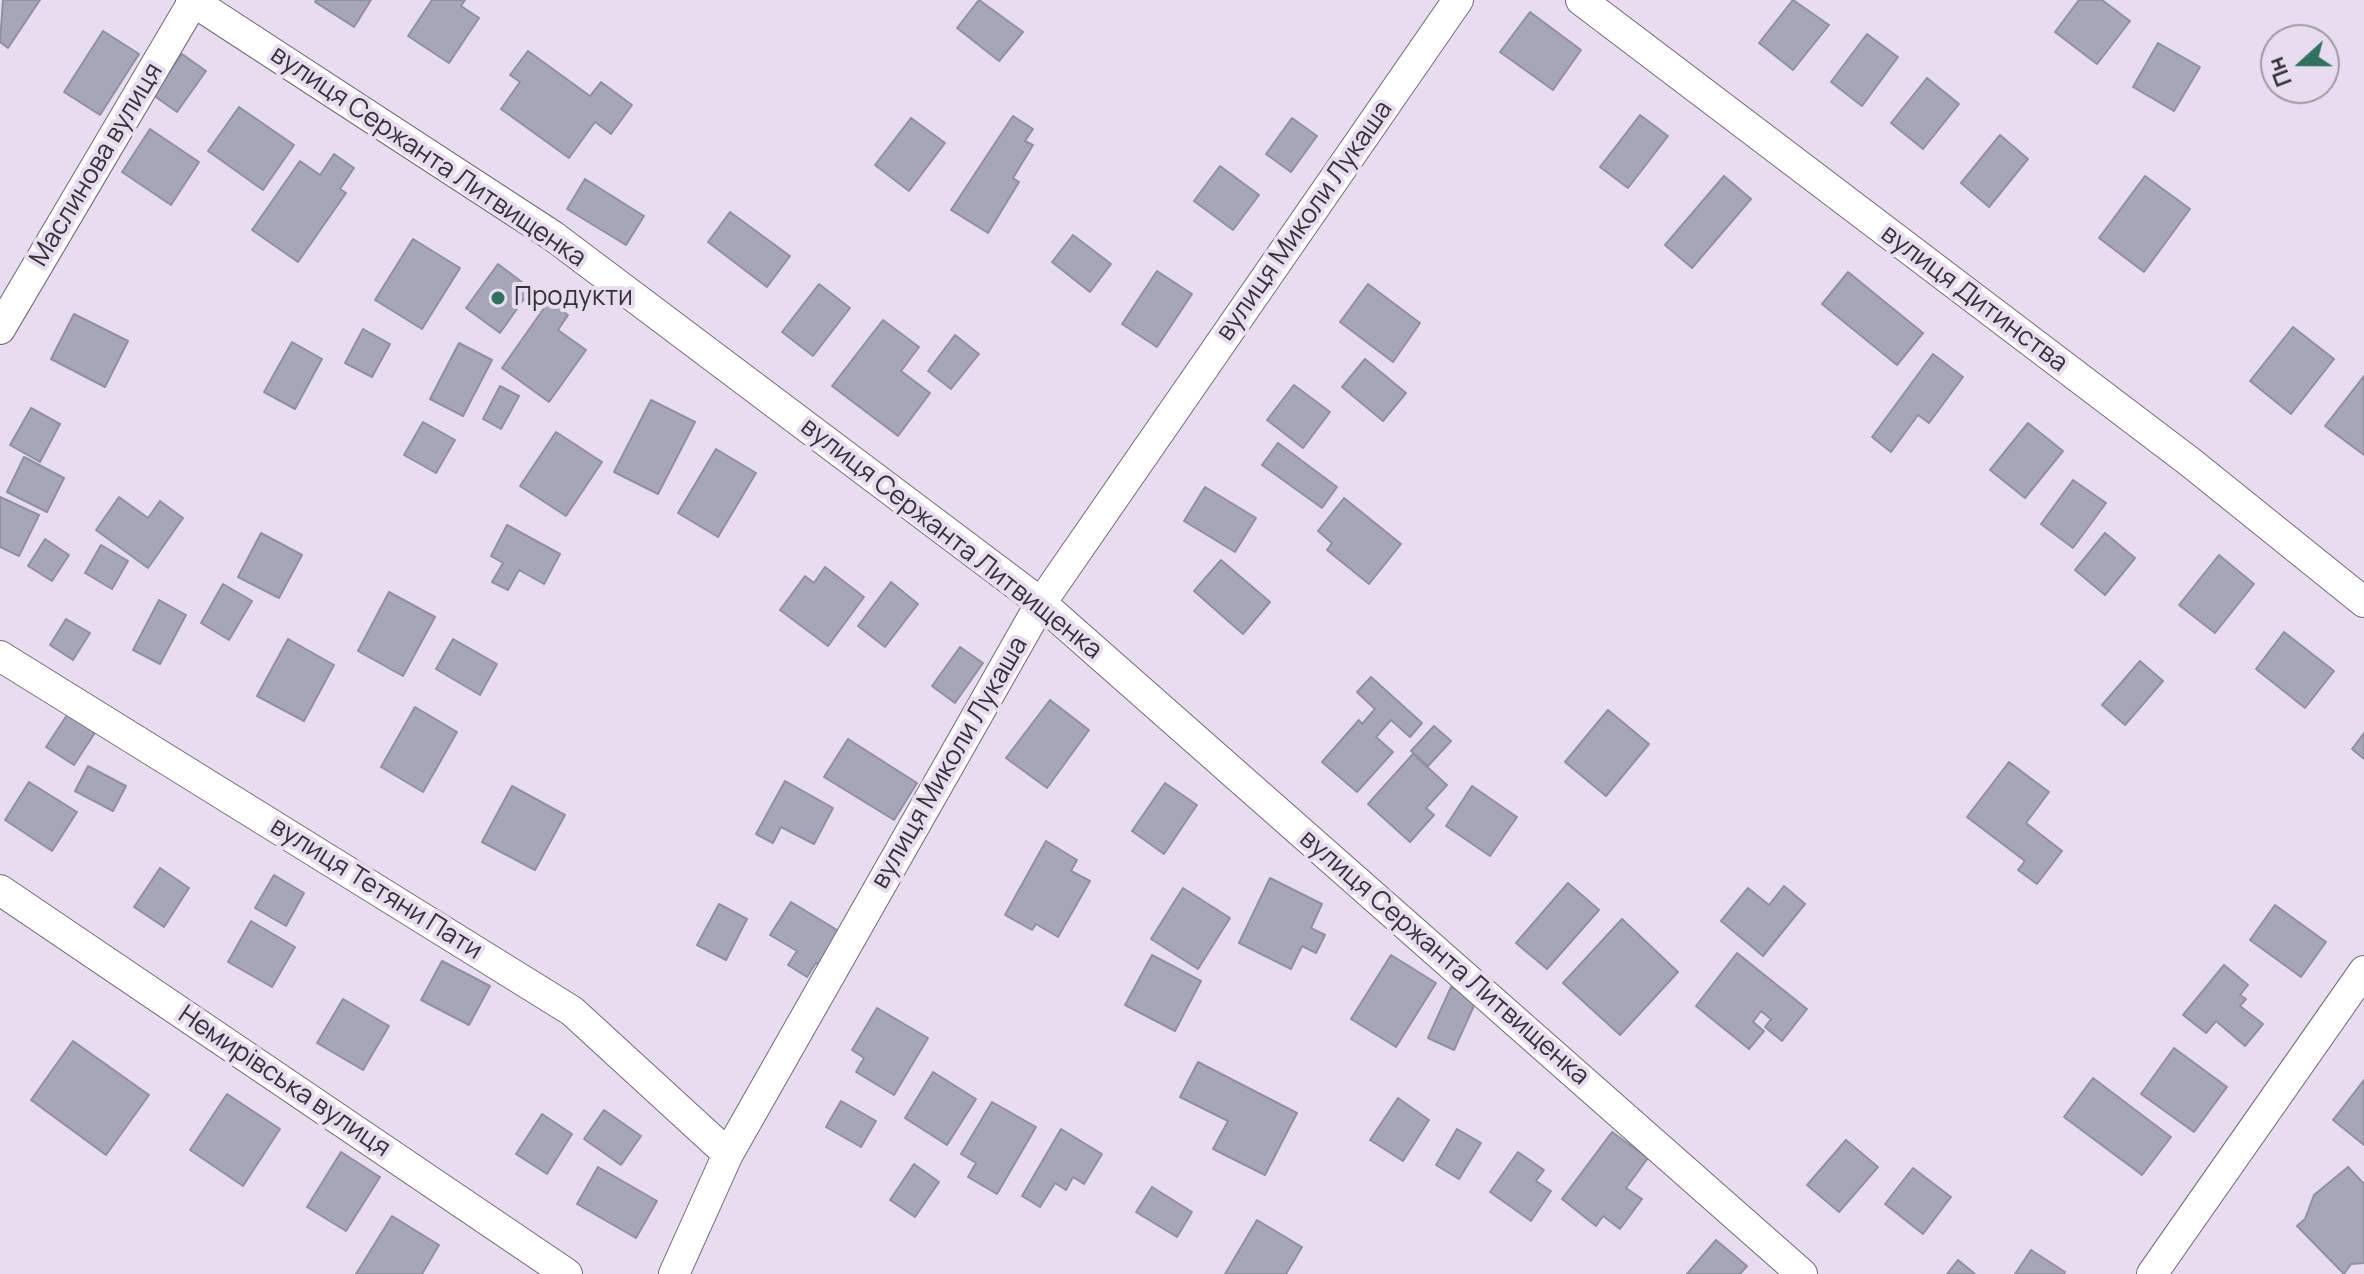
<!DOCTYPE html>
<meta charset="utf-8">
<style>
body{margin:0}
#map{position:relative;width:2364px;height:1274px;overflow:hidden;background:#e8ddef;font-family:Manrope,sans-serif}
canvas{display:block}
.north{position:absolute;left:2260px;top:24px;width:80px;height:80px;box-sizing:border-box;background:#e8ddef;border:2px solid #a199a6;border-radius:50%;rotate:249deg;font-size:22px;font-weight:700;line-height:32px;text-align:center;color:#363239}
.north::after{content:'';display:block;margin:auto;width:28px;height:36px;background:#30715f;clip-path:polygon(50% 0,100% 100%,50% 72%,0 100%)}
</style>
<div id="map">
<canvas width="2364" height="1274"></canvas>
<div class="north">Пн</div>
</div>
<script>
const ctx = document.querySelector('canvas').getContext('2d');
ctx.lineJoin = 'round';
function fillPath(path, color) { ctx.fillStyle = color; ctx.fill(path, 'evenodd'); }
const toPath = rows => new Path2D(rows.map(r => 'M' + r).join(''));
function trace(path, color, width, dash) { ctx.strokeStyle = color; ctx.lineWidth = width; ctx.lineCap = dash ? 'butt' : 'round'; ctx.setLineDash(dash || []); ctx.stroke(path); }
function drawText(font, color, halo, rows, align = 'center') {
  ctx.font = font + ' Manrope,sans-serif'; ctx.lineWidth = 8; ctx.setLineDash([]); ctx.textBaseline = 'middle'; ctx.strokeStyle = halo; ctx.fillStyle = color; for (const [text, x, y, turn = 0] of rows) {
    ctx.save(); ctx.translate(x, y); ctx.rotate((+turn || 0) * Math.PI / 180); ctx.textAlign = isNaN(turn) ? turn : align; if (halo) ctx.strokeText(text, 0, 0); ctx.fillText(text, 0, 0); ctx.restore();
  }
}
const building = toPath([
 [3,0,40,0,8,48,0,42,3,0],
 [316,0,371,0,354,27,315,2,316,0],
 [432,0,465,0,461,6,479,18,449,63,408,36,432,0],
 [979,0,1023,32,999,61,957,28,979,0],
 [1793,0,1829,25,1793,70,1759,43,1793,0],
 [2079,0,2102,0,2130,21,2097,64,2055,32,2079,0],
 [1530,12,1581,50,1553,90,1500,52,1530,12],
 [103,31,139,54,100,115,64,92,103,31],
 [1867,34,1898,57,1862,106,1831,82,1867,34],
 [2158,43,2200,67,2174,111,2133,87,2158,43],
 [528,51,590,96,601,82,632,105,611,134,595,122,569,158,501,109,520,82,510,75,528,51],
 [182,54,206,71,177,112,153,95,182,54],
 [1927,78,1959,104,1923,149,1891,123,1927,78],
 [239,107,294,145,263,190,208,151,239,107],
 [1640,115,1668,136,1628,188,1600,167,1640,115],
 [1013,116,1033,129,1025,141,1033,145,1013,178,1019,182,988,233,951,210,1013,116],
 [911,118,945,143,909,191,875,165,911,118],
 [1292,118,1317,136,1291,172,1266,154,1292,118],
 [150,129,199,162,171,205,122,172,150,129],
 [2000,135,2028,159,1989,207,1961,183,2000,135],
 [334,154,354,168,340,189,346,193,298,262,252,230,300,161,320,175,334,154],
 [1220,166,1259,195,1233,230,1194,201,1220,166],
 [1724,176,1751,199,1692,268,1665,245,1724,176],
 [2145,176,2190,209,2144,272,2099,238,2145,176],
 [585,179,644,216,626,245,567,209,585,179],
 [730,212,790,256,767,287,708,242,730,212],
 [1073,235,1111,264,1090,292,1052,262,1073,235],
 [413,239,460,268,422,329,375,300,413,239],
 [498,264,531,289,500,333,466,308,498,264],
 [1157,271,1192,294,1157,347,1122,324,1157,271],
 [1848,272,1923,333,1897,365,1822,304,1848,272],
 [819,284,850,308,813,356,782,332,819,284],
 [1368,284,1420,323,1393,362,1340,322,1368,284],
 [549,301,568,315,558,330,586,350,549,402,502,368,549,301],
 [74,314,128,341,105,387,51,359,74,314],
 [883,320,919,347,901,371,930,393,898,436,832,386,883,320],
 [2293,327,2334,359,2291,414,2250,381,2293,327],
 [363,329,390,344,372,377,345,363,363,329],
 [955,335,979,354,951,389,928,371,955,335],
 [292,342,322,359,295,409,264,392,292,342],
 [459,343,492,360,463,416,430,399,459,343],
 [1933,354,1963,377,1929,423,1918,415,1891,452,1872,437,1933,354],
 [1365,359,1406,393,1383,421,1342,387,1365,359],
 [2364,376,2364,455,2325,426,2364,376],
 [1294,385,1330,412,1303,448,1267,420,1294,385],
 [500,386,519,396,501,429,483,419,500,386],
 [651,400,695,422,658,494,614,472,651,400],
 [31,408,60,424,40,462,10,445,31,408],
 [423,422,455,440,436,473,404,455,423,422],
 [2028,423,2063,451,2025,498,1990,470,2028,423],
 [556,432,602,462,566,516,520,486,556,432],
 [1278,443,1337,487,1322,508,1262,465,1278,443],
 [716,449,756,473,718,537,678,513,716,449],
 [24,457,64,478,47,512,7,492,24,457],
 [2073,480,2106,503,2073,548,2041,524,2073,480],
 [1205,487,1256,518,1235,552,1184,521,1205,487],
 [0,497,39,515,19,556,0,547,0,497],
 [119,497,148,518,160,501,183,518,148,568,96,530,119,497],
 [1344,498,1401,544,1369,584,1327,550,1332,543,1318,531,1344,498],
 [507,525,560,554,544,584,519,570,508,590,492,582,503,563,491,556,507,525],
 [261,533,302,555,279,598,238,577,261,533],
 [2105,533,2135,558,2105,595,2075,570,2105,533],
 [45,539,69,555,52,581,28,566,45,539],
 [101,545,128,561,112,589,85,573,101,545],
 [2219,555,2254,584,2215,633,2179,605,2219,555],
 [1221,560,1270,602,1243,634,1194,591,1221,560],
 [825,567,864,597,828,646,780,610,805,576,814,583,825,567],
 [891,582,918,604,885,647,858,626,891,582],
 [223,584,252,601,229,640,201,623,223,584],
 [389,592,435,617,403,676,358,651,389,592],
 [159,600,186,615,160,664,133,650,159,600],
 [66,619,90,633,73,660,50,645,66,619],
 [2284,632,2334,671,2305,708,2256,669,2284,632],
 [288,639,334,665,304,721,257,696,288,639],
 [453,639,497,664,480,695,436,669,453,639],
 [960,647,983,663,955,703,932,686,960,647],
 [2140,661,2163,681,2125,725,2102,705,2140,661],
 [1371,677,1422,723,1410,737,1391,720,1376,737,1393,752,1357,792,1322,762,1359,720,1362,724,1375,709,1357,692,1371,677],
 [1050,700,1089,730,1047,788,1006,758,1050,700],
 [415,707,457,732,423,792,381,767,415,707],
 [1608,710,1649,744,1606,796,1565,762,1608,710],
 [69,712,96,731,74,765,46,747,69,712],
 [1434,726,1451,741,1428,766,1411,751,1434,726],
 [2364,733,2364,759,2352,749,2364,733],
 [848,739,917,783,894,820,824,777,848,739],
 [1413,754,1447,785,1426,808,1434,815,1410,842,1368,804,1413,754],
 [2009,762,2049,792,2026,823,2062,851,2037,884,2018,870,2025,861,1967,817,2009,762],
 [88,766,126,786,113,811,75,791,88,766],
 [785,781,833,808,814,844,781,827,773,843,756,834,785,781],
 [29,782,77,812,52,851,5,820,29,782],
 [1165,783,1197,805,1164,854,1132,831,1165,783],
 [512,786,565,815,535,870,482,842,512,786],
 [1472,786,1517,817,1490,856,1446,826,1472,786],
 [1046,841,1077,860,1071,871,1090,881,1058,937,1036,924,1032,930,1005,915,1046,841],
 [160,868,189,888,164,927,134,907,160,868],
 [274,875,304,893,286,926,255,908,274,875],
 [1270,878,1322,904,1311,928,1325,935,1316,953,1302,946,1291,969,1239,943,1270,878],
 [1568,883,1599,910,1547,969,1516,943,1568,883],
 [1784,886,1805,904,1763,956,1721,921,1748,888,1769,905,1784,886],
 [1183,888,1230,918,1198,969,1151,939,1183,888],
 [791,902,842,933,822,966,816,963,807,977,788,965,797,951,770,935,791,902],
 [719,904,747,919,726,960,697,945,719,904],
 [2275,905,2326,942,2301,977,2250,940,2275,905],
 [1622,919,1678,972,1620,1035,1563,983,1622,919],
 [251,921,295,947,272,987,228,962,251,921],
 [1737,953,1807,1009,1782,1041,1765,1027,1771,1019,1761,1011,1753,1022,1764,1031,1749,1049,1696,1006,1737,953],
 [1152,955,1201,981,1175,1031,1125,1005,1152,955],
 [1391,955,1436,983,1396,1047,1351,1019,1391,955],
 [442,961,490,986,469,1025,421,1000,442,961],
 [2224,965,2248,985,2240,995,2246,999,2240,1006,2263,1024,2245,1046,2216,1021,2206,1033,2183,1015,2224,965],
 [1451,987,1477,999,1454,1050,1428,1038,1451,987],
 [343,999,389,1026,363,1070,317,1043,343,999],
 [877,1008,928,1038,894,1095,856,1072,864,1058,852,1050,877,1008],
 [73,1041,149,1095,106,1155,31,1100,73,1041],
 [2174,1048,2227,1087,2194,1132,2141,1094,2174,1048],
 [1198,1062,1297,1113,1265,1175,1213,1149,1228,1121,1180,1097,1198,1062],
 [933,1072,976,1099,947,1145,905,1118,933,1072],
 [2093,1078,2171,1137,2142,1175,2064,1117,2093,1078],
 [2364,1080,2364,1145,2333,1120,2364,1080],
 [227,1094,280,1129,243,1186,190,1150,227,1094],
 [1398,1098,1429,1120,1403,1161,1370,1140,1398,1098],
 [841,1101,876,1121,861,1147,826,1127,841,1101],
 [992,1102,1036,1127,997,1194,968,1177,976,1163,961,1154,992,1102],
 [604,1110,641,1136,621,1165,584,1139,604,1110],
 [542,1114,572,1134,547,1174,516,1154,542,1114],
 [1061,1129,1102,1154,1084,1184,1073,1177,1066,1190,1055,1183,1040,1207,1022,1196,1061,1129],
 [1457,1129,1481,1143,1459,1179,1436,1165,1457,1129],
 [1612,1132,1648,1158,1626,1188,1642,1199,1620,1229,1603,1216,1596,1226,1562,1199,1612,1132],
 [1846,1140,1878,1167,1839,1212,1807,1185,1846,1140],
 [341,1152,380,1177,346,1231,307,1207,341,1152],
 [1518,1152,1544,1170,1536,1181,1551,1191,1531,1221,1490,1192,1518,1152],
 [914,1164,939,1182,915,1217,890,1200,914,1164],
 [598,1167,657,1201,636,1238,577,1204,598,1167],
 [2348,1167,2364,1184,2364,1263,2351,1264,2344,1274,2297,1226,2305,1219,2314,1195,2348,1167],
 [1913,1168,1951,1197,1923,1234,1885,1204,1913,1168],
 [1152,1187,1192,1212,1177,1237,1136,1212,1152,1187],
 [392,1216,439,1245,422,1274,356,1274,392,1216],
 [1257,1220,1302,1247,1286,1274,1225,1274,1257,1220],
 [1716,1240,1747,1266,1740,1274,1687,1274,1716,1240],
 [2031,1250,2065,1272,2064,1274,2015,1274,2031,1250],
 [1958,1260,1975,1274,1947,1274,1958,1260]
]);
fillPath(building, '#a5a6b8');
trace(building, '#9090a2', 2);
const street = toPath([
 [191,0,553,236,1041,603,1802,1274],
 [1581,0,2190,462,2364,602],
 [0,329,193,2],
 [0,656,572,1011,728,1154],
 [0,890,567,1274],
 [674,1274,728,1154,1041,603,1458,0],
 [2152,1274,2364,971]
]);
trace(street, '#736979', 32);
trace(street, '#fff', 30);
for (const [x, y, r, color] of [
 [498,298,8,"#30715f"]
]) { const dot = new Path2D(); dot.arc(x, y, r, 0, 2 * Math.PI); ctx.fillStyle = color; ctx.fill(dot); trace(dot, '#e8ddef', 3); }
drawText('26px', '#363239', '#e8ddef', [
 ["вулиця Сержанта Литвищенка",428,157,34],
 ["Маслинова вулиця",97,165,-59],
 ["вулиця Миколи Лукаша",1305,221,-55],
 ["вулиця Дитинства",1974,299,37],
 ["вулиця Сержанта Литвищенка",951,539,38],
 ["вулиця Миколи Лукаша",950,763,-60],
 ["вулиця Тетяни Пати",376,889,32],
 ["вулиця Сержанта Литвищенка",1444,958,41],
 ["Немирівська вулиця",284,1082,34]
]);
drawText('26px', '#363239', '#e8ddef', [
 ["Продукти",514,298]
], 'left');
</script>
